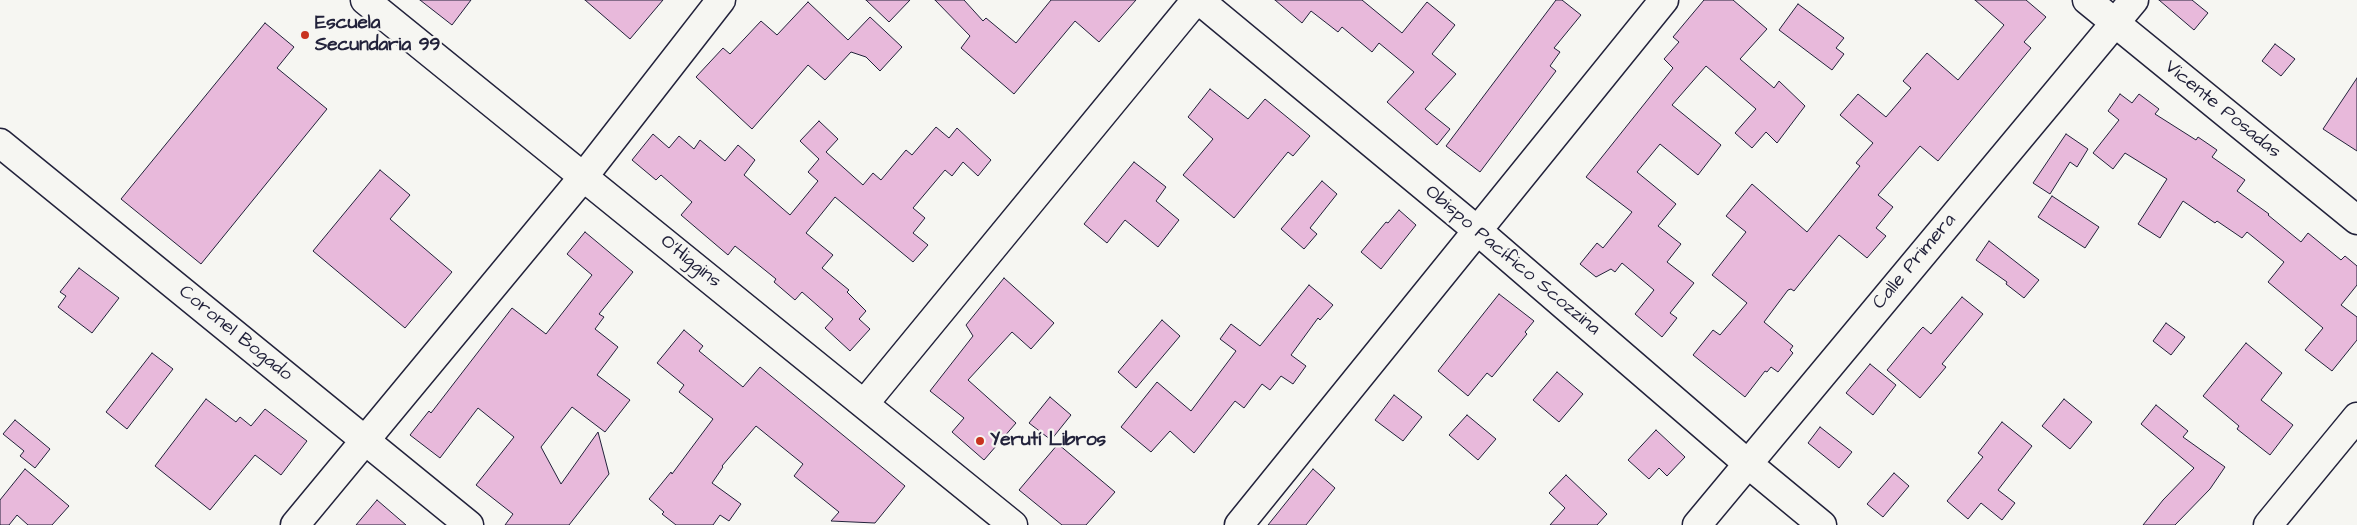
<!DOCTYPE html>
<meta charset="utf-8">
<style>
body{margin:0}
canvas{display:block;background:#f6f6f2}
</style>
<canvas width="2357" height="525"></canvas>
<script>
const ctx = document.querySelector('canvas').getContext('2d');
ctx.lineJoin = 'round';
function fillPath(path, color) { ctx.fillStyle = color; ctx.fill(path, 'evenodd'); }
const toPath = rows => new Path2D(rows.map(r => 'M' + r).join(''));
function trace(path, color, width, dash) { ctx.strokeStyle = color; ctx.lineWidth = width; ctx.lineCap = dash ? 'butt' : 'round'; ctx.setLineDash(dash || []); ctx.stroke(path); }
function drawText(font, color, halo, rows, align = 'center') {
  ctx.font = font + ' "Architects Daughter",sans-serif'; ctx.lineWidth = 4.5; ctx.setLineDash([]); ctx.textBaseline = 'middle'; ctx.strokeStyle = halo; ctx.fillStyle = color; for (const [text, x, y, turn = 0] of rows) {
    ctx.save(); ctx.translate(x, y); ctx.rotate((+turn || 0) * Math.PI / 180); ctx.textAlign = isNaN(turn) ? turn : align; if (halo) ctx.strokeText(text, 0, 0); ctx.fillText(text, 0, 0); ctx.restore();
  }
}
const building = toPath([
 [420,0,471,0,452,25,420,0],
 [585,0,663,0,630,39,585,0],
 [866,0,910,0,889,22,866,0],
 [935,0,964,0,983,21,986,18,1016,43,1051,0,1136,0,1099,42,1075,21,1014,94,961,48,970,36,935,0],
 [1275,0,1362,0,1402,33,1427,2,1455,25,1432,54,1456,74,1425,109,1450,129,1437,145,1387,102,1414,72,1379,43,1372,52,1342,27,1338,32,1311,11,1302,23,1275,0],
 [1556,0,1562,0,1581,15,1554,48,1560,52,1550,66,1556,71,1480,172,1446,146,1556,0],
 [1704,0,1733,0,1767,29,1740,59,1774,88,1779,81,1805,106,1777,143,1766,132,1752,148,1735,133,1756,109,1706,66,1672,105,1721,145,1698,175,1660,144,1637,172,1676,204,1658,226,1681,244,1667,262,1694,283,1670,313,1677,318,1662,337,1635,314,1654,290,1622,263,1615,272,1611,269,1596,277,1580,264,1597,243,1603,248,1632,212,1586,177,1673,68,1664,59,1679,42,1673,37,1704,0],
 [1975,0,2026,0,2046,17,2024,42,2031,48,1938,161,1920,146,1878,195,1893,207,1876,228,1886,236,1867,258,1839,235,1794,291,1791,289,1788,290,1764,322,1793,346,1790,350,1793,353,1778,372,1771,367,1767,372,1765,371,1745,397,1693,355,1713,330,1720,335,1747,303,1712,275,1746,232,1726,216,1752,184,1807,232,1860,166,1856,163,1873,143,1840,115,1858,94,1886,117,1911,88,1903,81,1927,53,1958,80,2004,25,1975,0],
 [2159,0,2192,0,2208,13,2194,30,2159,0],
 [808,2,848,40,870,17,902,47,880,71,866,57,851,52,825,80,808,65,752,129,696,77,723,48,730,54,761,21,777,35,808,2],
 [1798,4,1844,38,1836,48,1844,54,1832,70,1779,30,1798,4],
 [265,23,294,47,277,68,327,109,201,264,121,199,265,23],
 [2275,44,2295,59,2281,76,2262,61,2275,44],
 [2357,78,2357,151,2323,129,2357,78],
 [1210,89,1248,119,1265,99,1310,136,1293,156,1288,152,1234,218,1183,175,1213,139,1188,117,1210,89],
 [2120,94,2132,103,2139,94,2159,109,2155,114,2196,140,2198,137,2217,150,2212,157,2245,180,2237,191,2269,214,2268,215,2301,242,2308,233,2341,260,2345,256,2357,266,2357,285,2341,305,2357,317,2357,340,2332,371,2305,350,2323,328,2268,282,2284,262,2247,232,2242,238,2217,221,2215,223,2183,201,2160,238,2138,224,2167,179,2125,153,2113,169,2093,153,2119,120,2108,111,2120,94],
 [819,121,838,139,826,152,863,185,873,173,881,180,906,150,912,155,936,127,949,138,957,128,991,160,978,176,963,162,952,176,945,170,913,208,925,218,913,233,928,245,913,262,835,197,806,233,833,255,822,268,849,290,847,292,866,311,859,319,870,329,850,351,825,328,833,319,802,292,795,300,774,282,776,279,735,246,728,255,681,215,692,202,661,175,656,180,632,160,653,134,669,148,679,136,694,149,700,140,725,161,738,145,755,160,744,175,790,215,818,181,808,172,819,159,800,141,819,121],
 [2066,134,2088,149,2077,167,2070,162,2050,194,2033,183,2066,134],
 [1134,162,1166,187,1156,201,1179,220,1158,247,1125,220,1107,243,1084,224,1134,162],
 [380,170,410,195,390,219,452,272,405,328,313,251,380,170],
 [1322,181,1337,194,1310,228,1317,234,1304,249,1281,229,1322,181],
 [2052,196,2099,227,2085,248,2038,217,2052,196],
 [1399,210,1416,225,1381,269,1361,252,1386,222,1388,223,1399,210],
 [585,232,633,272,599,314,604,317,595,329,618,347,597,375,630,400,605,432,572,407,541,447,561,484,598,432,609,474,569,525,505,525,513,514,476,485,514,437,478,408,440,458,410,435,429,411,431,413,512,308,546,334,592,275,567,254,585,232],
 [1989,241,2039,280,2024,298,2006,284,2007,282,1976,260,1989,241],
 [79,268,119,298,92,333,58,307,66,296,60,292,79,268],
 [1004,278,1054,323,1031,349,1012,332,968,380,1016,423,984,460,952,432,964,418,930,391,973,336,966,325,1004,278],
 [1309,285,1333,305,1320,320,1318,318,1291,355,1306,366,1293,384,1281,376,1270,390,1262,384,1244,408,1235,401,1194,453,1170,431,1151,452,1121,427,1157,382,1191,411,1236,351,1220,339,1231,324,1260,346,1309,285],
 [1499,294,1534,321,1525,332,1527,334,1492,377,1487,373,1468,396,1438,371,1499,294],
 [1962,297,1983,314,1942,364,1946,367,1920,398,1887,370,1920,330,1923,327,1931,334,1962,297],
 [1162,320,1180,336,1136,388,1118,372,1162,320],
 [2166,323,2185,337,2171,355,2153,341,2166,323],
 [684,330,703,346,699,351,743,387,760,367,905,486,875,523,831,521,839,512,794,476,803,464,756,426,722,466,723,467,712,483,741,504,729,521,720,515,713,525,676,525,662,514,664,512,649,499,671,472,672,474,713,419,679,392,684,385,657,363,684,330],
 [2246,343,2282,373,2261,400,2293,425,2270,455,2237,429,2239,426,2203,396,2246,343],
 [152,353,173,369,127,429,106,412,152,353],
 [1870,364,1896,385,1873,415,1846,393,1870,364],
 [1557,372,1583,394,1559,422,1533,400,1557,372],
 [1394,395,1422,417,1403,441,1375,420,1394,395],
 [1050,397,1071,415,1051,440,1029,423,1050,397],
 [206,399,236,422,240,417,251,426,265,409,307,441,281,475,255,455,210,510,155,466,206,399],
 [2064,399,2092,422,2070,449,2042,426,2064,399],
 [2156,405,2188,431,2183,437,2225,467,2210,489,2175,525,2143,525,2163,500,2194,468,2141,424,2156,405],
 [1467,415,1496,439,1478,460,1449,435,1467,415],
 [15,420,50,449,35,468,20,456,24,451,3,434,15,420],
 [2002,422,2032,446,1998,490,2015,503,2002,520,1981,503,1968,519,1947,501,1983,457,1978,453,2002,422],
 [1820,427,1852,452,1839,468,1808,443,1820,427],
 [1656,430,1685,457,1667,476,1659,468,1649,479,1628,460,1656,430],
 [1058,444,1115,492,1086,525,1062,525,1019,490,1058,444],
 [25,469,69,506,52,525,28,525,17,515,9,525,0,525,0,500,25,469],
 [1313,469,1335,488,1306,525,1268,525,1313,469],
 [1894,473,1909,486,1883,517,1867,504,1894,473],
 [1566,475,1607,514,1597,525,1550,525,1565,508,1549,493,1566,475],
 [377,500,406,525,356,525,377,500]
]);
fillPath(building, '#e8b9db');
trace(building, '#22223b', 1);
const minor = toPath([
 [365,0,1013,525],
 [1199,0,1478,231,1747,463,1822,525],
 [2087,0,2357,220],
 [0,143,469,525],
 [864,404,1196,0],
 [295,525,584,176,721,0],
 [1239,525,1664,0],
 [1697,525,2134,0]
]);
const major = toPath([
 [2268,525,2357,417]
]);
trace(minor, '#22223b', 31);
trace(major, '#22223b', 31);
trace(minor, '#f6f6f2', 28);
trace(major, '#f6f6f2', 28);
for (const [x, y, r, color] of [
 [305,35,5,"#c8321e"],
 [980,441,5,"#c8321e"]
]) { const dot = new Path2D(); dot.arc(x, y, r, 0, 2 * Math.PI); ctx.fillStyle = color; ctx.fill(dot); trace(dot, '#f6f6f2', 2); }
drawText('bold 19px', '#22223b', '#f6f6f2', [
 ["Escuela",315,24],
 ["Secundaria 99",315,46],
 ["Yerutí Libros",990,441]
], 'left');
drawText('19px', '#22223b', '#f6f6f2', [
 ["Vicente Posadas",2222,110,39],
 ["Obispo Pacífico Scozzina",1512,261,40],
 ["O'Higgins",690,262,39],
 ["Calle Primera",1915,262,-50],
 ["Coronel Bogado",235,334,39]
]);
</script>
